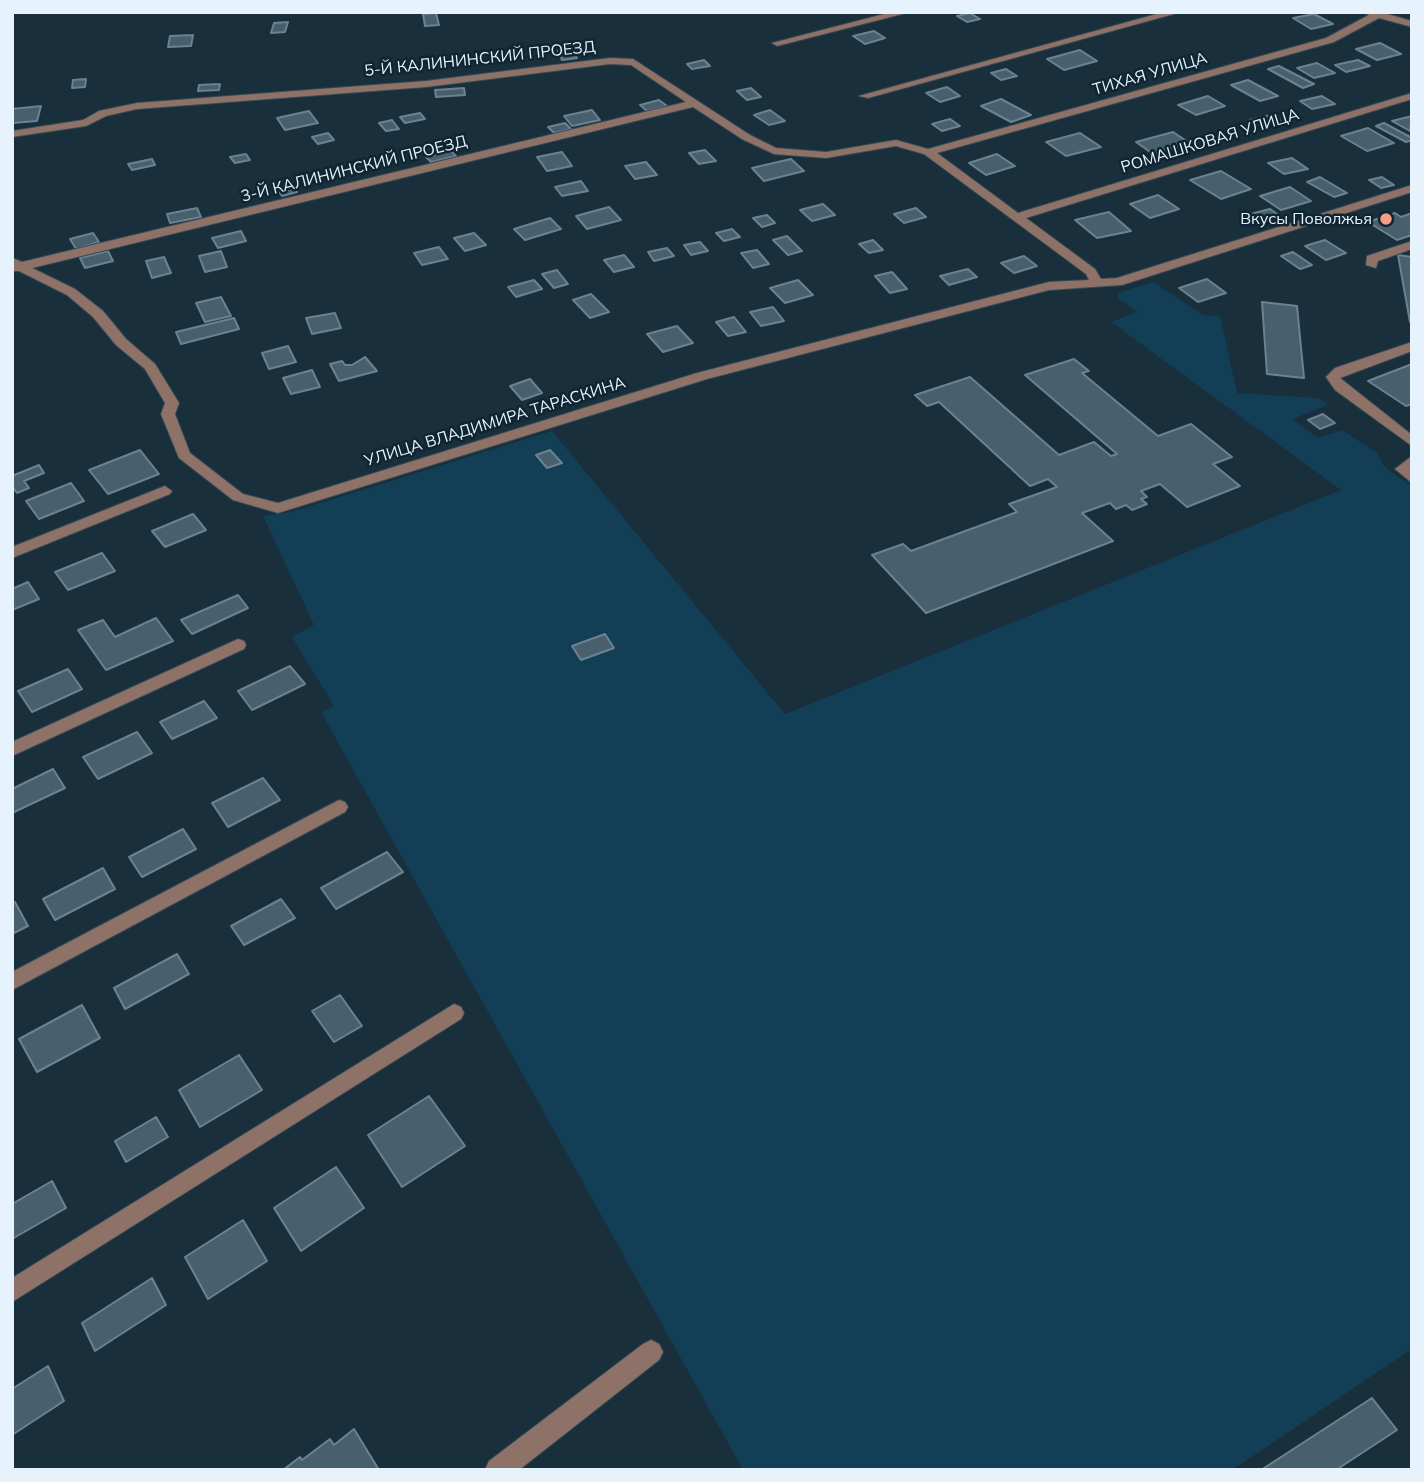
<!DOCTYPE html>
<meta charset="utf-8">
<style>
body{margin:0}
#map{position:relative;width:1424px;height:1482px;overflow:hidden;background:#192f3c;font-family:Mulish,sans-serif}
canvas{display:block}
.frame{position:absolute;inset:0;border:14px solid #e6f3fc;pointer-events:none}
</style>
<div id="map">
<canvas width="1424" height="1482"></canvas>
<div class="frame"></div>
</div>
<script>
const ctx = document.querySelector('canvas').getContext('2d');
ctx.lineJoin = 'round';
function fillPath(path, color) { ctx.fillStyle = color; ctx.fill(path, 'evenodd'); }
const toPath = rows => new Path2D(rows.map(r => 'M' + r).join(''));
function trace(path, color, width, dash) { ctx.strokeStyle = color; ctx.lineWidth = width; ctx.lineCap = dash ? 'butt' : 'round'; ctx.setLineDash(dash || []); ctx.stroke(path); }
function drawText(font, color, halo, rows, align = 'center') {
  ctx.font = font + ' Mulish,sans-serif'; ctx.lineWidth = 5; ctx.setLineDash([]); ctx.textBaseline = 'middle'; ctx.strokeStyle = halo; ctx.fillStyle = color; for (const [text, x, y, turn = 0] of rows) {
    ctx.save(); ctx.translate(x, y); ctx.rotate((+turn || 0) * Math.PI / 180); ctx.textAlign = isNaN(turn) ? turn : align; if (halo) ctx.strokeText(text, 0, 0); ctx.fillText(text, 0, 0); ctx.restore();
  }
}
fillPath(toPath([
 [1153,282,1203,315,1220,316,1237,393,1318,398,1328,405,1292,419,1318,438,1342,430,1377,453,1385,467,1412,487,1412,1349,1232,1470,743,1470,321,712,334,706,292,637,314,625,263,516,291,512,552,431,785,714,1341,490,1111,322,1137,312,1117,298,1118,293]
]), '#123e56');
const building = toPath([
 [436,13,439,25,425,26,423,14,436,13],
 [970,13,980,19,967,22,957,16,970,13],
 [1314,14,1333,24,1311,29,1293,18,1314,14],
 [288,22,285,32,271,33,274,23,288,22],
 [874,31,885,38,865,44,853,36,874,31],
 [193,35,191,46,168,47,170,36,193,35],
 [1380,43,1401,54,1377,60,1356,49,1380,43],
 [572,49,577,58,562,60,558,51,572,49],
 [1080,50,1097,61,1064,70,1047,59,1080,50],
 [704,60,710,66,692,69,687,64,704,60],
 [1358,60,1370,66,1346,72,1335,65,1358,60],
 [1317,63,1335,73,1314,78,1297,68,1317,63],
 [1279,66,1314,84,1303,88,1268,69,1279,66],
 [1006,69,1017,76,1001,80,991,73,1006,69],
 [86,79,85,87,72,88,73,80,86,79],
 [1248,80,1278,96,1260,101,1231,85,1248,80],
 [220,84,219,90,198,91,199,85,220,84],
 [947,87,960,96,940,102,926,93,947,87],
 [464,88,465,95,436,97,435,90,464,88],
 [751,88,761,97,747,100,737,91,751,88],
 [1208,96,1225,106,1196,115,1178,105,1208,96],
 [1322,96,1335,104,1312,109,1300,101,1322,96],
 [1001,99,1031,115,1011,122,981,106,1001,99],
 [659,100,667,106,647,111,640,105,659,100],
 [41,106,37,121,12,123,12,109,41,106],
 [592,110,600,120,572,126,564,116,592,110],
 [770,110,785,121,769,125,754,115,770,110],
 [309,111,318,123,285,130,277,118,309,111],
 [420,113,425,119,405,123,400,117,420,113],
 [1271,115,1281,121,1260,126,1250,120,1271,115],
 [1412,116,1410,131,1392,121,1412,116],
 [950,119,960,126,942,131,932,124,950,119],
 [392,120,399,129,386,131,379,123,392,120],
 [565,123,571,129,554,133,548,127,565,123],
 [1384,123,1412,138,1412,140,1406,142,1376,126,1384,123],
 [1368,128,1394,143,1367,151,1341,136,1368,128],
 [1173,132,1191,144,1153,154,1136,142,1173,132],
 [328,133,334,140,318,144,312,137,328,133],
 [1080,133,1101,147,1066,156,1046,142,1080,133],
 [705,150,716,161,699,164,689,153,705,150],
 [451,151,456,156,431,162,426,157,451,151],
 [562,152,572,166,547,171,537,157,562,152],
 [246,154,250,160,235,163,230,157,246,154],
 [997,154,1015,166,986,175,969,163,997,154],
 [1292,158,1308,169,1284,174,1268,163,1292,158],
 [152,159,155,165,132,170,128,164,152,159],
 [791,159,804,171,764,181,752,168,791,159],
 [646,162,657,175,635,179,625,166,646,162],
 [1221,171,1251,189,1221,199,1190,180,1221,171],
 [1320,177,1347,193,1334,197,1307,182,1320,177],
 [1382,177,1394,185,1381,188,1369,180,1382,177],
 [581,181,588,191,562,196,555,187,581,181],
 [291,185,297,192,282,196,276,188,291,185],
 [1290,187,1311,201,1281,210,1260,196,1290,187],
 [1158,195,1179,209,1150,218,1130,204,1158,195],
 [823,204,835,215,812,221,800,210,823,204],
 [609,207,621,220,587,229,576,216,609,207],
 [197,208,201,217,170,223,167,214,197,208],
 [916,208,926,217,904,223,894,214,916,208],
 [1270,209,1280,216,1258,222,1247,215,1270,209],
 [1109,212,1131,231,1097,238,1075,220,1109,212],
 [1395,213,1401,217,1412,213,1412,235,1397,240,1368,222,1395,213],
 [767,215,775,223,762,227,753,218,767,215],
 [550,218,561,229,525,240,514,229,550,218],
 [732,229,740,237,724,241,716,233,732,229],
 [241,231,246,241,218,248,212,238,241,231],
 [93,233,99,242,76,249,70,239,93,233],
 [474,233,486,245,465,251,454,238,474,233],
 [787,236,802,251,788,255,773,240,787,236],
 [873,240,883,250,869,253,859,244,873,240],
 [1325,240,1346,253,1326,260,1305,246,1325,240],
 [700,242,708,251,691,255,684,245,700,242],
 [439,247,448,259,422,265,414,253,439,247],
 [667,248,674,256,654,261,648,252,667,248],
 [757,250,769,264,753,268,741,253,757,250],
 [108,251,113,261,85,268,80,258,108,251],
 [221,251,227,267,205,272,199,256,221,251],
 [1293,252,1312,265,1300,269,1281,256,1293,252],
 [624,255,634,267,614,272,604,260,624,255],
 [1398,255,1412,257,1412,322,1410,322,1398,255],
 [1024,256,1037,266,1014,273,1001,263,1024,256],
 [164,257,171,273,152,278,146,261,164,257],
 [968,269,977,277,949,285,940,276,968,269],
 [557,270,568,284,554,288,542,274,557,270],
 [892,272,907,289,890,293,875,276,892,272],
 [1207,279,1226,293,1198,302,1179,288,1207,279],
 [534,280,542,289,516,297,508,287,534,280],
 [798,280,813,295,785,303,770,288,798,280],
 [591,294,609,312,590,318,573,300,591,294],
 [221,297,231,316,205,322,196,303,221,297],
 [1262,302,1297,306,1304,378,1267,374,1262,302],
 [773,307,784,321,761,326,750,312,773,307],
 [335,313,341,328,312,334,306,318,335,313],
 [734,317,746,332,728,336,716,322,734,317],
 [234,318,239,329,181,344,176,332,234,318],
 [677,326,693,343,663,352,647,334,677,326],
 [288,346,296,362,269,369,262,353,288,346],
 [365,357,377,371,339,381,330,364,342,361,345,365,352,365,365,357],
 [1074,359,1089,371,1082,373,1158,436,1191,424,1232,457,1213,464,1240,486,1187,507,1160,484,1141,491,1147,497,1141,499,1147,504,1132,510,1126,505,1116,509,1110,503,1082,513,1113,541,926,613,872,555,903,544,911,551,1017,512,1009,504,1057,487,1048,479,1030,486,939,402,927,406,915,395,970,377,1059,455,1094,442,1111,456,1117,454,1025,375,1074,359],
 [1412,364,1412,404,1406,406,1368,381,1412,364],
 [312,370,320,387,291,394,283,378,312,370],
 [530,379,542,393,522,400,510,386,530,379],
 [1323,414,1335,423,1320,429,1308,420,1323,414],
 [140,450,159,474,108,494,89,470,140,450],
 [550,450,562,463,547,468,536,455,550,450],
 [39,465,44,473,24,481,29,488,17,493,12,486,12,476,39,465],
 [71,483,84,501,39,519,26,501,71,483],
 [193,514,206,530,165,547,152,531,193,514],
 [102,553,115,571,68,590,55,572,102,553],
 [28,582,39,599,12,610,12,589,28,582],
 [238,595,248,608,192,634,181,620,238,595],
 [156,618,173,641,106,670,78,630,103,620,115,637,156,618],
 [605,634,614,648,581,660,572,646,605,634],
 [290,666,305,684,252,710,238,691,290,666],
 [68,669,82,689,32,712,18,691,68,669],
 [204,701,217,718,172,739,160,722,204,701],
 [137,732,152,753,98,779,83,757,137,732],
 [53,769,65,788,12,813,12,789,53,769],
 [263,778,280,800,228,827,212,803,263,778],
 [183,829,196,849,142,877,129,857,183,829],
 [387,852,403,872,336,909,321,888,387,852],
 [103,868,115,889,55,920,43,899,103,868],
 [281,899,295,918,244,945,231,926,281,899],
 [15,902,28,926,12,934,12,903,15,902],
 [177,954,189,974,125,1009,114,988,177,954],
 [340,995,362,1026,334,1042,312,1011,340,995],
 [82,1005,100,1038,37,1072,19,1039,82,1005],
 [239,1055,262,1090,200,1127,179,1090,239,1055],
 [429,1096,465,1146,402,1187,368,1135,429,1096],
 [156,1117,168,1137,126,1162,115,1141,156,1117],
 [336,1167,364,1208,301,1251,274,1208,336,1167],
 [52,1181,66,1208,12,1239,12,1204,52,1181],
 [243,1220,267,1261,208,1299,185,1257,243,1220],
 [152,1278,166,1305,95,1351,82,1323,152,1278],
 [48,1366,64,1401,12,1435,12,1389,48,1366],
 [1372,1398,1397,1430,1336,1470,1261,1470,1372,1398],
 [354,1429,379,1470,283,1470,300,1457,302,1460,330,1439,334,1445,354,1429]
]);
fillPath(building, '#485f6d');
trace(building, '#6b8292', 2);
const minor = toPath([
 [892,12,910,12,777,46,772,43,892,12],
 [1164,12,1181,12,868,98,859,96,1164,12],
 [1363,12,1380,12,1412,21,1412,27,1379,18,1334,42,937,153,1018,213,1412,93,1412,99,1026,218,1095,269,1101,279,1117,278,1412,185,1412,192,1122,285,1049,290,707,379,278,513,233,500,179,458,161,414,165,403,145,369,116,345,93,317,67,295,19,271,12,271,12,258,22,262,686,102,631,65,610,64,426,87,137,109,106,116,86,126,12,137,12,131,83,120,99,111,137,103,426,81,610,58,633,59,750,135,776,148,826,152,896,140,928,149,1326,38,1369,15,1363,12],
 [693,107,742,139,774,154,826,158,896,146,924,154,1086,274,1089,280,1049,282,697,373,278,503,243,494,190,453,175,414,179,403,155,364,126,339,103,311,75,289,32,268,693,107],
 [1412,241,1412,249,1378,261,1376,268,1366,265,1367,256,1412,241],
 [1412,342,1412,351,1340,378,1412,435,1412,446,1335,390,1326,377,1335,368,1412,342],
 [1412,456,1411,469,1412,483,1395,469,1412,456],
 [165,486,172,491,170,494,12,558,12,547,165,486],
 [238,639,244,641,246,645,244,649,12,756,12,742,238,639],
 [339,800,345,802,348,807,345,812,12,990,12,972,339,800],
 [454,1004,461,1007,464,1013,461,1019,12,1302,12,1278,454,1004],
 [651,1340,659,1344,663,1352,659,1360,519,1470,485,1470,489,1461,643,1344,651,1340]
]);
trace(minor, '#364a57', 2);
fillPath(minor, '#8e7167');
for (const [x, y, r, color] of [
 [1386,219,7,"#f39f83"]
]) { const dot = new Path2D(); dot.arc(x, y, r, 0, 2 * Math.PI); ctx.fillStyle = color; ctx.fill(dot); trace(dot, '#0f2531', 2.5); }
drawText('16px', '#e6f3fc', '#0f2531', [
 ["5-Й КАЛИНИНСКИЙ ПРОЕЗД",480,59,-6],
 ["ТИХАЯ УЛИЦА",1150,74,-16],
 ["РОМАШКОВАЯ УЛИЦА",1210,141,-17],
 ["3-Й КАЛИНИНСКИЙ ПРОЕЗД",354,169,-14],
 ["УЛИЦА ВЛАДИМИРА ТАРАСКИНА",495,422,-17]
]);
drawText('16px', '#e6f3fc', '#0f2531', [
 ["Вкусы Поволжья",1372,219]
], 'right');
</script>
